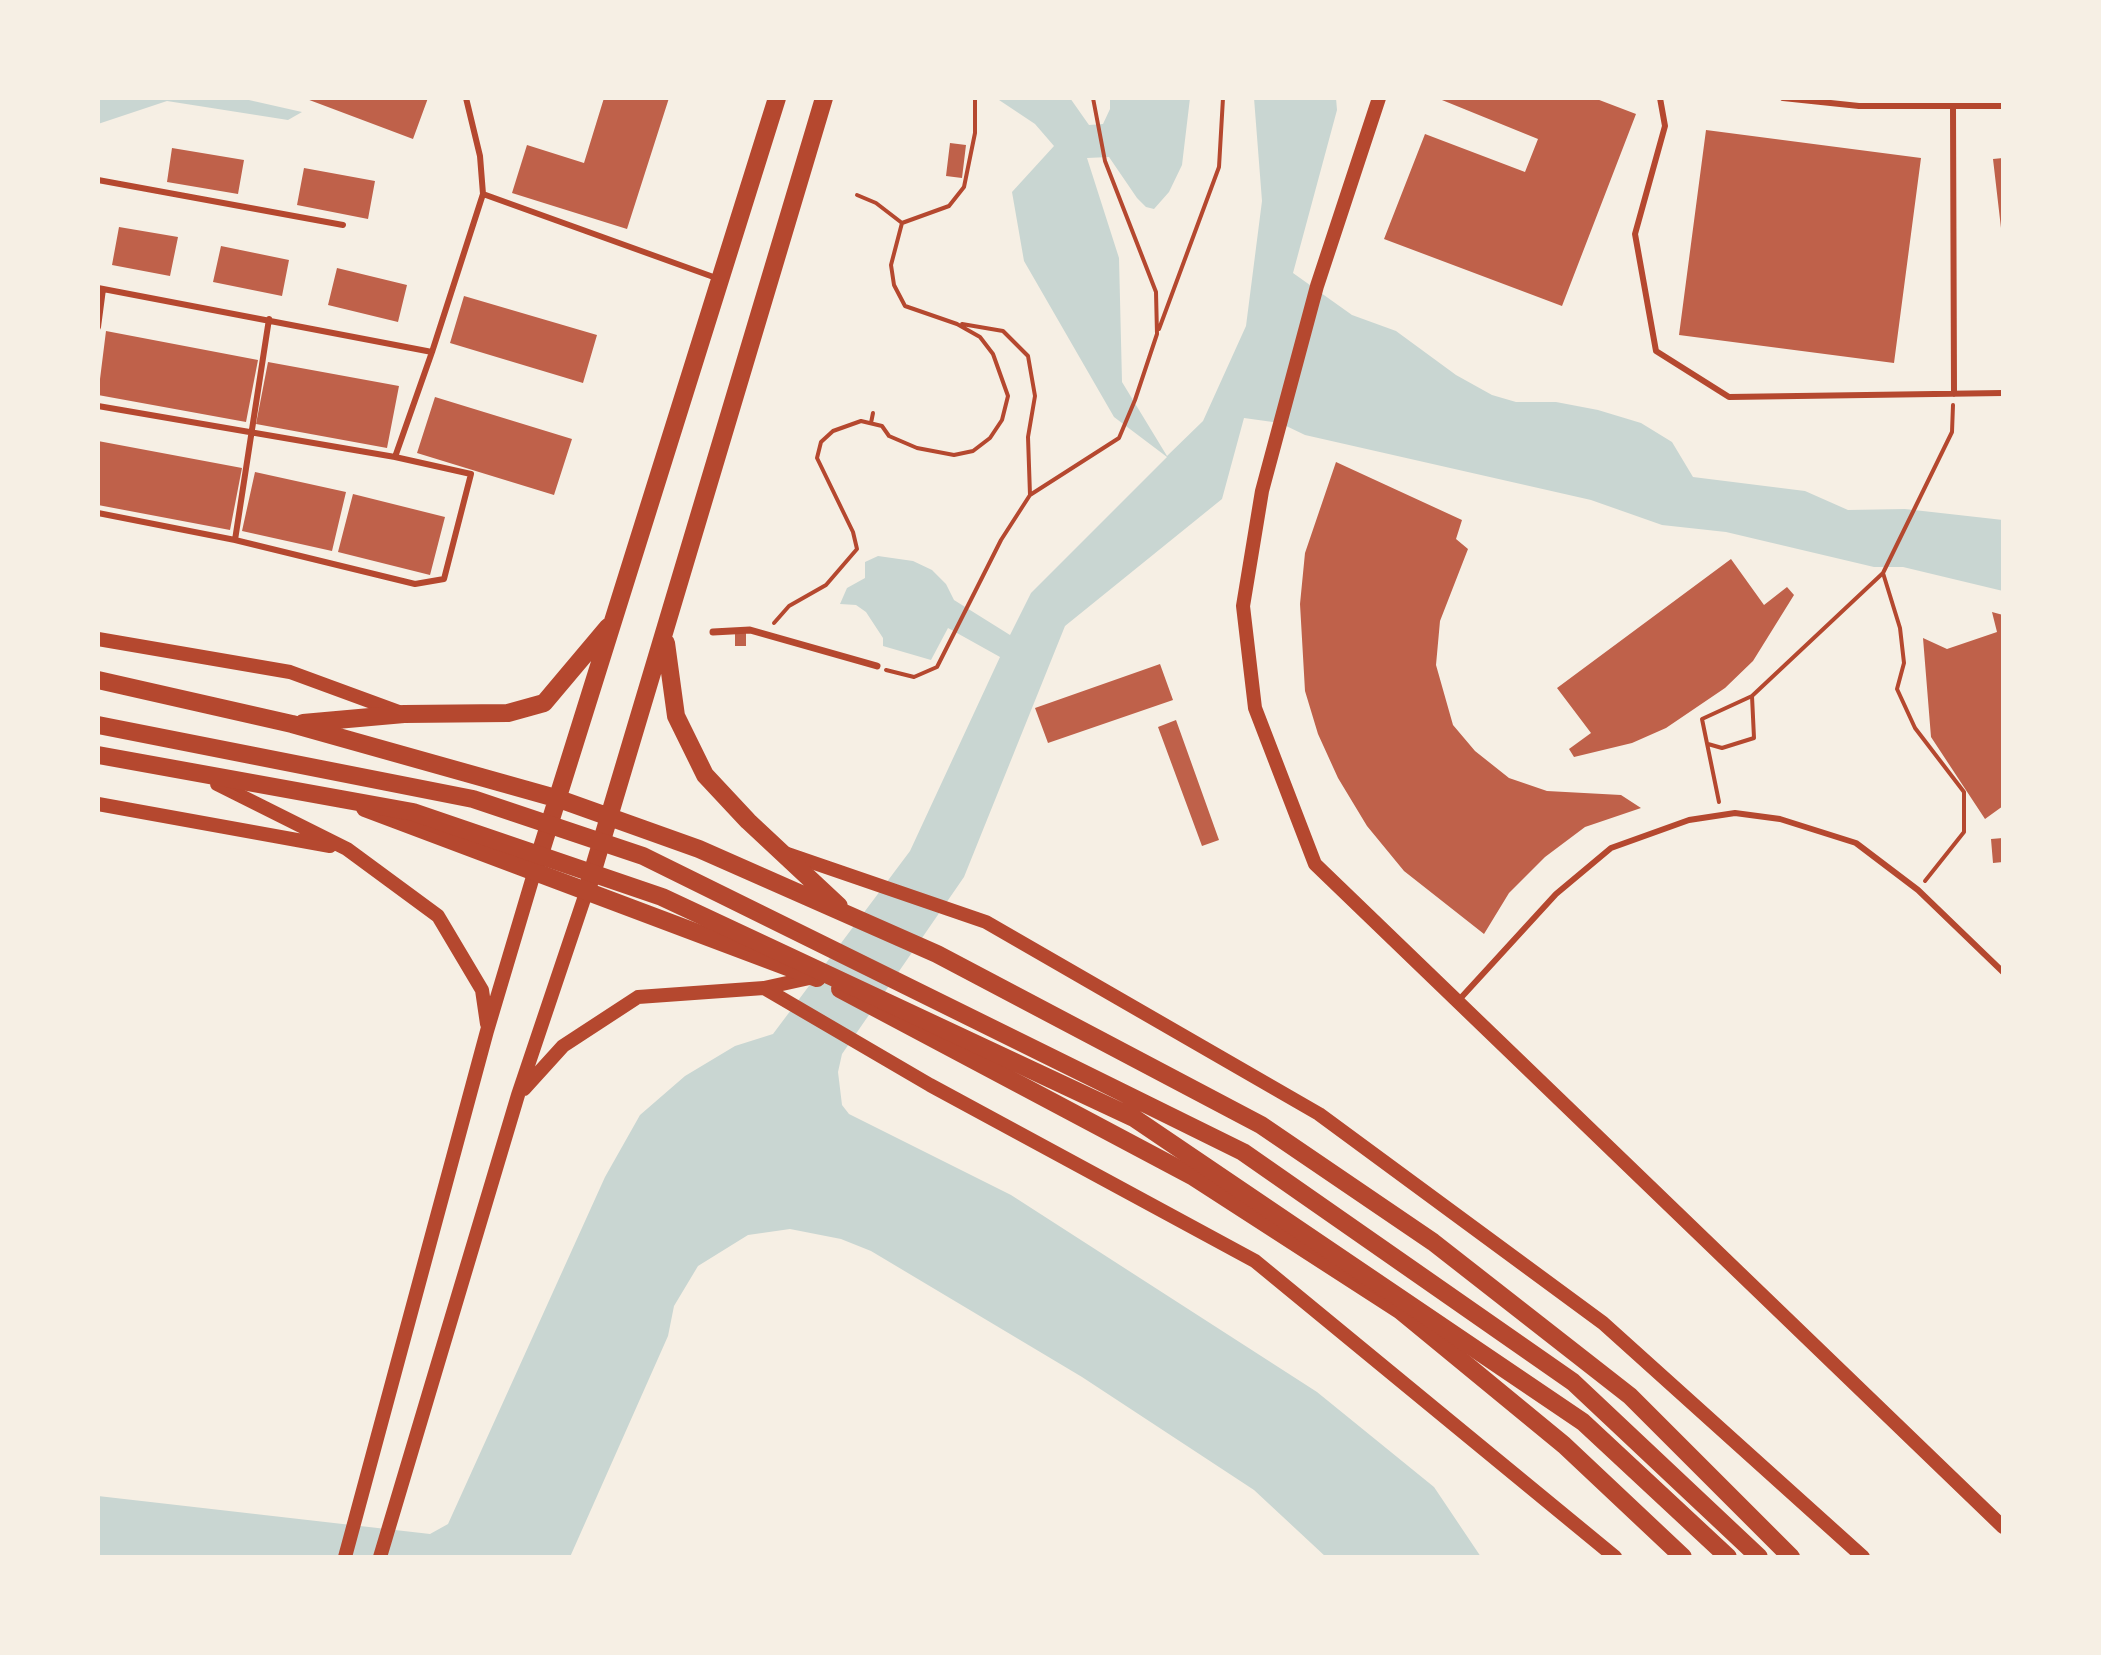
<!DOCTYPE html>
<style>
body{margin:0}
#map{position:relative;width:2101px;height:1655px;overflow:hidden;background:#f6efe4;font-family:Lato,sans-serif}
canvas{display:block}
.frame{position:absolute;inset:0;border:100px solid #f6efe4;pointer-events:none}
</style>
<div id="map">
<canvas width="2101" height="1655"></canvas>
<div class="frame"></div>
</div>
<script>
const ctx = document.querySelector('canvas').getContext('2d');
ctx.lineJoin = 'round';
function fillPath(path, color) { ctx.fillStyle = color; ctx.fill(path, 'evenodd'); }
const toPath = rows => new Path2D(rows.map(r => 'M' + r).join(''));
function trace(path, color, width, dash) { ctx.strokeStyle = color; ctx.lineWidth = width; ctx.lineCap = dash ? 'butt' : 'round'; ctx.setLineDash(dash || []); ctx.stroke(path); }
fillPath(toPath([
 [98,98,240,98,302,112,288,120,167,101,98,124],
 [996,98,1070,98,1089,125,1103,124,1110,109,1110,98,1190,98,1182,165,1169,192,1154,209,1146,207,1137,198,1109,157,1087,158,1119,258,1122,382,1167,456,1203,421,1246,326,1262,201,1254,98,1336,98,1337,110,1293,273,1352,315,1396,331,1456,375,1492,395,1516,402,1556,402,1598,410,1641,423,1672,442,1693,477,1805,491,1848,510,1905,509,2003,520,2003,591,1903,567,1874,567,1726,532,1662,525,1591,500,1305,435,1280,423,1244,418,1222,499,1065,626,964,877,842,1054,838,1072,842,1105,849,1114,1011,1195,1317,1392,1434,1487,1481,1557,1326,1557,1254,1490,1082,1377,871,1251,841,1239,790,1229,748,1235,698,1266,674,1306,668,1336,570,1557,98,1557,98,1496,430,1534,448,1524,605,1177,640,1115,685,1076,735,1046,773,1034,910,851,1000,657,948,628,931,660,883,646,883,638,866,612,856,605,840,604,847,588,865,578,865,562,878,556,913,561,932,570,946,584,954,600,1010,635,1031,593,1167,457,1114,417,1024,261,1012,192,1054,146,1035,124]
]), '#c9d6d2');
fillPath(toPath([
 [304,98,428,98,413,139],
 [604,98,669,98,627,229,512,193,527,145,584,163],
 [1437,98,1594,98,1636,114,1562,306,1384,239,1425,134,1525,172,1538,139],
 [1706,130,1921,158,1894,363,1679,335],
 [950,143,966,145,962,178,946,176],
 [172,148,244,160,238,194,167,182],
 [2003,158,2003,228,2001,228,1993,159],
 [304,168,375,181,368,219,297,205],
 [119,227,178,237,170,276,112,265],
 [221,246,289,260,282,296,213,282],
 [337,268,407,285,398,322,328,305],
 [464,296,597,335,583,383,450,343],
 [106,331,258,360,246,422,98,395],
 [268,362,399,386,387,448,256,424],
 [435,397,572,439,554,495,417,453],
 [98,441,242,468,230,530,98,505],
 [1336,462,1462,520,1456,539,1468,549,1440,621,1436,665,1453,725,1475,751,1509,778,1547,791,1621,795,1641,808,1585,827,1545,857,1509,893,1484,934,1404,871,1367,826,1338,778,1318,734,1305,691,1300,604,1305,553],
 [255,472,346,492,332,551,242,531],
 [353,494,445,517,430,575,338,552],
 [1731,559,1764,605,1787,587,1794,595,1753,661,1725,688,1666,728,1632,743,1574,757,1569,749,1591,733,1557,688],
 [1992,612,2003,615,2003,806,1985,819,1931,737,1923,638,1947,649,1997,632],
 [735,633,746,633,746,646,735,646],
 [1160,664,1173,700,1048,743,1035,708],
 [1176,720,1219,840,1202,846,1158,727],
 [2003,838,2003,862,1993,863,1991,839]
]), '#bf614a');
trace(toPath([
 [857,195,876,203,902,223],
 [902,223,949,206,964,187,975,133,975,98],
 [962,324,1003,331,1028,356,1035,396,1028,437,1030,495],
 [1159,329,1219,167,1223,98],
 [871,423,873,413],
 [1883,573,1900,628,1904,663,1897,689,1915,728,1964,792,1964,832,1925,881],
 [774,623,789,606,826,585,857,549,853,532,817,458,821,442,833,431,861,421,882,426,889,436,917,448,954,455,973,451,990,438,1002,420,1008,396,993,354,980,337,957,324,905,306,894,285,891,265,902,223],
 [886,670,914,677,937,667,1001,540,1030,495,1119,438,1135,400,1157,334,1156,292,1105,161,1093,98],
 [1708,744,1722,748,1754,738,1752,696],
 [1719,802,1702,719,1752,696,1883,573,1952,432,1953,405]
]), '#b5482f', 4);
trace(toPath([
 [466,98,480,156,483,194,719,279],
 [1660,98,1665,126,1635,234,1656,351,1729,397,2003,393],
 [1783,98,1859,106,2003,106],
 [1953,107,1954,394],
 [98,180,343,225],
 [98,288,432,352,395,457,98,406],
 [98,327,103,289],
 [432,352,483,194],
 [98,513,235,540,415,584,444,579,471,474,395,457],
 [235,540,269,319],
 [1458,1001,1556,894,1611,848,1689,820,1735,813,1780,819,1856,843,1918,890,2003,972]
]), '#b5482f', 6);
trace(toPath([
 [713,632,750,630,877,666]
]), '#b5482f', 7);
trace(toPath([
 [1379,98,1317,286,1262,491,1243,606,1255,708,1315,864,2003,1527],
 [98,639,290,672,399,712],
 [217,784,347,849,438,916,482,990,487,1024],
 [98,804,330,846],
 [785,853,986,922,1319,1114,1603,1323,1863,1557],
 [764,988,930,1085,1255,1261,1615,1557],
 [524,1089,563,1046,638,997,764,988,814,977],
 [345,1557,487,1031,535,870],
 [380,1557,518,1095,587,890]
]), '#b5482f', 14);
trace(toPath([
 [666,643,676,716,705,775,748,821,839,906],
 [98,680,292,724,559,799,699,849,937,954,1261,1125,1433,1242,1630,1396,1791,1557],
 [303,723,404,714,508,713,544,703,608,627],
 [365,808,817,978],
 [535,870,777,98],
 [588,887,824,98],
 [840,989,1192,1176,1401,1311,1564,1445,1683,1557]
]), '#b5482f', 18);
trace(toPath([
 [98,725,473,799,643,856,1243,1152,1573,1382,1759,1557],
 [98,755,413,812,662,897,1134,1118,1583,1422,1728,1557]
]), '#b5482f', 18);
</script>
